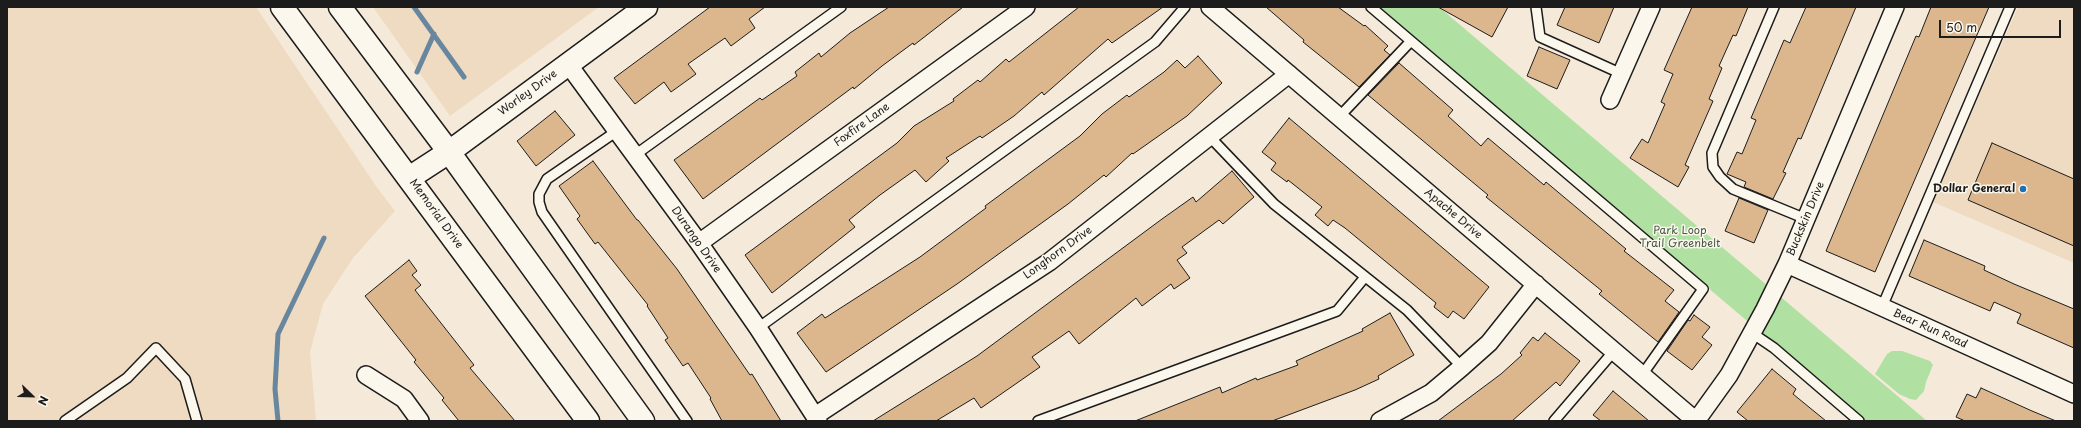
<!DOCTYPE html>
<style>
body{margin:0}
#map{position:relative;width:2081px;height:428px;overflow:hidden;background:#f5ead9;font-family:"Playpen Sans",sans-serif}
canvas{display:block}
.frame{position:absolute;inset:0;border:8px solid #1c1c1c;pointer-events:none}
.north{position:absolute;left:12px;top:376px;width:40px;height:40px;-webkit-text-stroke:3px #fbf7ec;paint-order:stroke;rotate:113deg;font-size:11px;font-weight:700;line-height:16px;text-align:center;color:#1c1c1c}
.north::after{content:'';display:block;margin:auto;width:14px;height:18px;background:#1c1c1c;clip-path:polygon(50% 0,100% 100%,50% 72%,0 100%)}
.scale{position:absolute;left:1939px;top:20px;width:122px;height:18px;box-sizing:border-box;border:2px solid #1c1c1c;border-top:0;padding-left:5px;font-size:12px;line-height:14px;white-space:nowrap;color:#1c1c1c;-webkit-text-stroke:3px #fbf7ec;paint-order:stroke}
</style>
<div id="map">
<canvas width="2081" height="428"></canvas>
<div class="frame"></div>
<div class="north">N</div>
<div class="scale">50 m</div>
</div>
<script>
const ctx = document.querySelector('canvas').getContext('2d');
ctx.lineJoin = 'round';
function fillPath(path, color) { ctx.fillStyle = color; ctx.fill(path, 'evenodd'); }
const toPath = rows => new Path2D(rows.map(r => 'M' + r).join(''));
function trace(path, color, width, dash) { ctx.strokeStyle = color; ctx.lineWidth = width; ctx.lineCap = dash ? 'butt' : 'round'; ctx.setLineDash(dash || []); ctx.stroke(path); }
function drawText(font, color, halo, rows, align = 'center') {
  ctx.font = font + ' "Playpen Sans",sans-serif'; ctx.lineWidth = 3; ctx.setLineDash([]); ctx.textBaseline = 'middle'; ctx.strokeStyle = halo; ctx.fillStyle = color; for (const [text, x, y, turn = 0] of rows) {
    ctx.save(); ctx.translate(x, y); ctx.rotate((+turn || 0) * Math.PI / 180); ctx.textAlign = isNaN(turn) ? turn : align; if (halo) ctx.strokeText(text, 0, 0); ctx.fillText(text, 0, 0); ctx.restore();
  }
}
fillPath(toPath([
 [7,7,256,7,378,189,395,211,353,258,323,304,310,352,316,421,7,421],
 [373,7,599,7,450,116],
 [2018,7,2074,7,2074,263,1933,202]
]), '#eedbc2');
fillPath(toPath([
 [1377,7,1439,7,1927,421,1865,421],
 [1892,351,1902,351,1930,361,1933,365,1926,382,1924,391,1916,400,1910,399,1899,394,1875,374,1887,354]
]), '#b0e1a2');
trace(toPath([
 [414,7,464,77],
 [417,72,434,34],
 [278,421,275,389,278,334,324,238]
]), '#68879f', 5);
const building = toPath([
 [710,7,765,7,749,19,755,28,731,46,725,38,688,64,696,74,671,92,664,82,635,104,614,78,710,7],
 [889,7,963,7,914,45,913,43,882,66,854,89,853,87,703,199,674,160,760,98,762,100,797,76,795,72,819,53,821,57,850,33,889,7],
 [1079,7,1163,7,1112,43,1108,39,1044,95,1042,92,1014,116,982,138,980,136,946,158,949,161,926,182,915,170,880,195,849,220,855,227,772,293,745,255,897,143,914,126,954,101,953,99,978,80,980,82,1006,59,1009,62,1079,7],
 [1266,7,1338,7,1364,26,1365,25,1388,46,1384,50,1390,55,1359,87,1303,42,1304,40,1266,7],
 [1438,7,1508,7,1492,37,1438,7],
 [1565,7,1614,7,1599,43,1557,25,1565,7],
 [1692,7,1748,7,1736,36,1733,35,1719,66,1722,68,1709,99,1713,101,1685,165,1689,167,1678,187,1630,158,1642,139,1648,143,1665,104,1661,102,1673,74,1664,70,1692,7],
 [1806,7,1856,7,1801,139,1798,138,1783,172,1786,173,1773,199,1744,187,1746,182,1727,174,1737,152,1742,154,1756,120,1751,118,1784,40,1790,43,1806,7],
 [1931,7,1989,7,1875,272,1826,251,1916,36,1919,37,1931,7],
 [1539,47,1570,60,1557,89,1527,76,1539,47],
 [1198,56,1222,83,1187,116,1133,154,1132,153,1106,177,1104,175,1068,204,957,284,826,372,797,333,822,314,825,318,920,257,986,208,985,206,1080,136,1102,114,1127,95,1129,97,1164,72,1177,60,1185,68,1198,56],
 [1399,63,1453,110,1448,116,1481,146,1488,138,1544,185,1546,182,1626,249,1624,251,1674,290,1665,301,1679,312,1658,342,1599,294,1602,291,1486,197,1488,195,1368,95,1399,63],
 [555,111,575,135,536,166,517,141,555,111],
 [1289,118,1489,287,1464,319,1453,311,1448,318,1434,307,1436,303,1345,228,1333,220,1328,226,1315,215,1322,207,1288,180,1287,182,1271,170,1276,163,1262,152,1289,118],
 [1992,143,2074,179,2074,246,1968,200,1992,143],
 [593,161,637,220,638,220,677,269,750,375,752,374,781,421,722,421,710,399,711,398,688,363,683,366,665,340,668,338,647,306,648,305,598,242,595,244,577,219,580,216,559,186,593,161],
 [1232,171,1254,197,1223,224,1219,220,1182,247,1187,253,1177,260,1190,278,1174,289,1171,284,1142,306,1136,298,1079,344,1069,331,1032,357,1040,367,981,408,974,398,936,421,873,421,977,356,1162,219,1193,197,1196,202,1232,171],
 [1739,198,1768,210,1754,243,1725,231,1739,198],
 [1924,240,1985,266,1984,270,2014,284,2074,309,2074,348,2017,323,2021,314,1994,302,1990,311,1909,276,1924,240],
 [409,260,417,271,412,275,421,285,415,290,474,365,470,368,515,421,459,421,442,400,444,398,414,362,416,360,365,296,409,260],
 [1390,313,1414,355,1378,376,1379,379,1355,390,1272,421,1135,421,1220,387,1222,393,1256,378,1257,380,1298,365,1296,361,1363,331,1362,329,1390,313],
 [1694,315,1710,327,1702,337,1712,345,1692,370,1667,351,1688,320,1690,321,1694,315],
 [1545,333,1580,361,1560,386,1556,382,1512,421,1438,421,1501,374,1522,355,1520,353,1533,337,1538,341,1545,333],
 [1772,369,1796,389,1793,394,1826,421,1748,421,1737,412,1772,369],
 [1981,388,2032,411,2056,421,1965,421,1956,417,1967,394,1976,398,1981,388],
 [1613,391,1649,421,1601,421,1593,415,1613,391]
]);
fillPath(building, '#dcb78d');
trace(building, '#1c1c1c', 1);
const service = toPath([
 [1536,7,1540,37,1622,74],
 [1774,7,1712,153,1713,167,1720,177,1733,189,1806,219],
 [1411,41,1703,289,1642,375],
 [1339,117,1411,41,1371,7],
 [617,131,547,179,539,194,539,202,542,212,687,421],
 [1210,137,1274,204,1407,310,1462,367],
 [635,155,841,7],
 [1882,307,2010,7],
 [758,328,1155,42,1185,7],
 [1752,333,1774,348,1859,421],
 [65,421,127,378,156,348,185,379,197,421],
 [1038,421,1337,311,1365,277],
 [1554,421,1614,351]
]);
const minor = toPath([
 [1210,7,1696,421],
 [568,64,699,243,758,328,818,421],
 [1610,100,1651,7],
 [699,243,1026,7],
 [1787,264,2074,394],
 [366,375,404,399,420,421],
 [815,416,1049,262,1289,74],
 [1380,421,1431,393,1462,367,1489,343,1536,284],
 [1696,421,1729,375,1765,309,1787,264,1895,7]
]);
const tertiary = toPath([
 [282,7,588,421],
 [340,7,449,152,643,421],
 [409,178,449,152,646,7]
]);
trace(service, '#1c1c1c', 12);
trace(minor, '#1c1c1c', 20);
trace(tertiary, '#1c1c1c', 25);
trace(service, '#fbf7ec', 9);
trace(minor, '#fbf7ec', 17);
trace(tertiary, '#fbf7ec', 22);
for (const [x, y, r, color] of [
 [2023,189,4,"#1f6fb2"]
]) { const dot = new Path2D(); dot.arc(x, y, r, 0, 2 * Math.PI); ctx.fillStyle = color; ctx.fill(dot); trace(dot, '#fbf7ec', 1.5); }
drawText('11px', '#1c1c1c', '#fbf7ec', [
 ["Worley Drive",528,93,-36],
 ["Foxfire Lane",862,125,-36],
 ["Memorial Drive",436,214,54],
 ["Apache Drive",1453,214,40],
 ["Buckskin Drive",1806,219,-67],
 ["Durango Drive",696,240,55],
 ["Longhorn Drive",1058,253,-36],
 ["Bear Run Road",1930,329,24]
]);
drawText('bold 11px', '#1c1c1c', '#fbf7ec', [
 ["Dollar General",2015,189]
], 'right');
drawText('11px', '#485744', '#fbf7ec', [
 ["Park Loop",1680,231],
 ["Trail Greenbelt",1680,244]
]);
</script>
